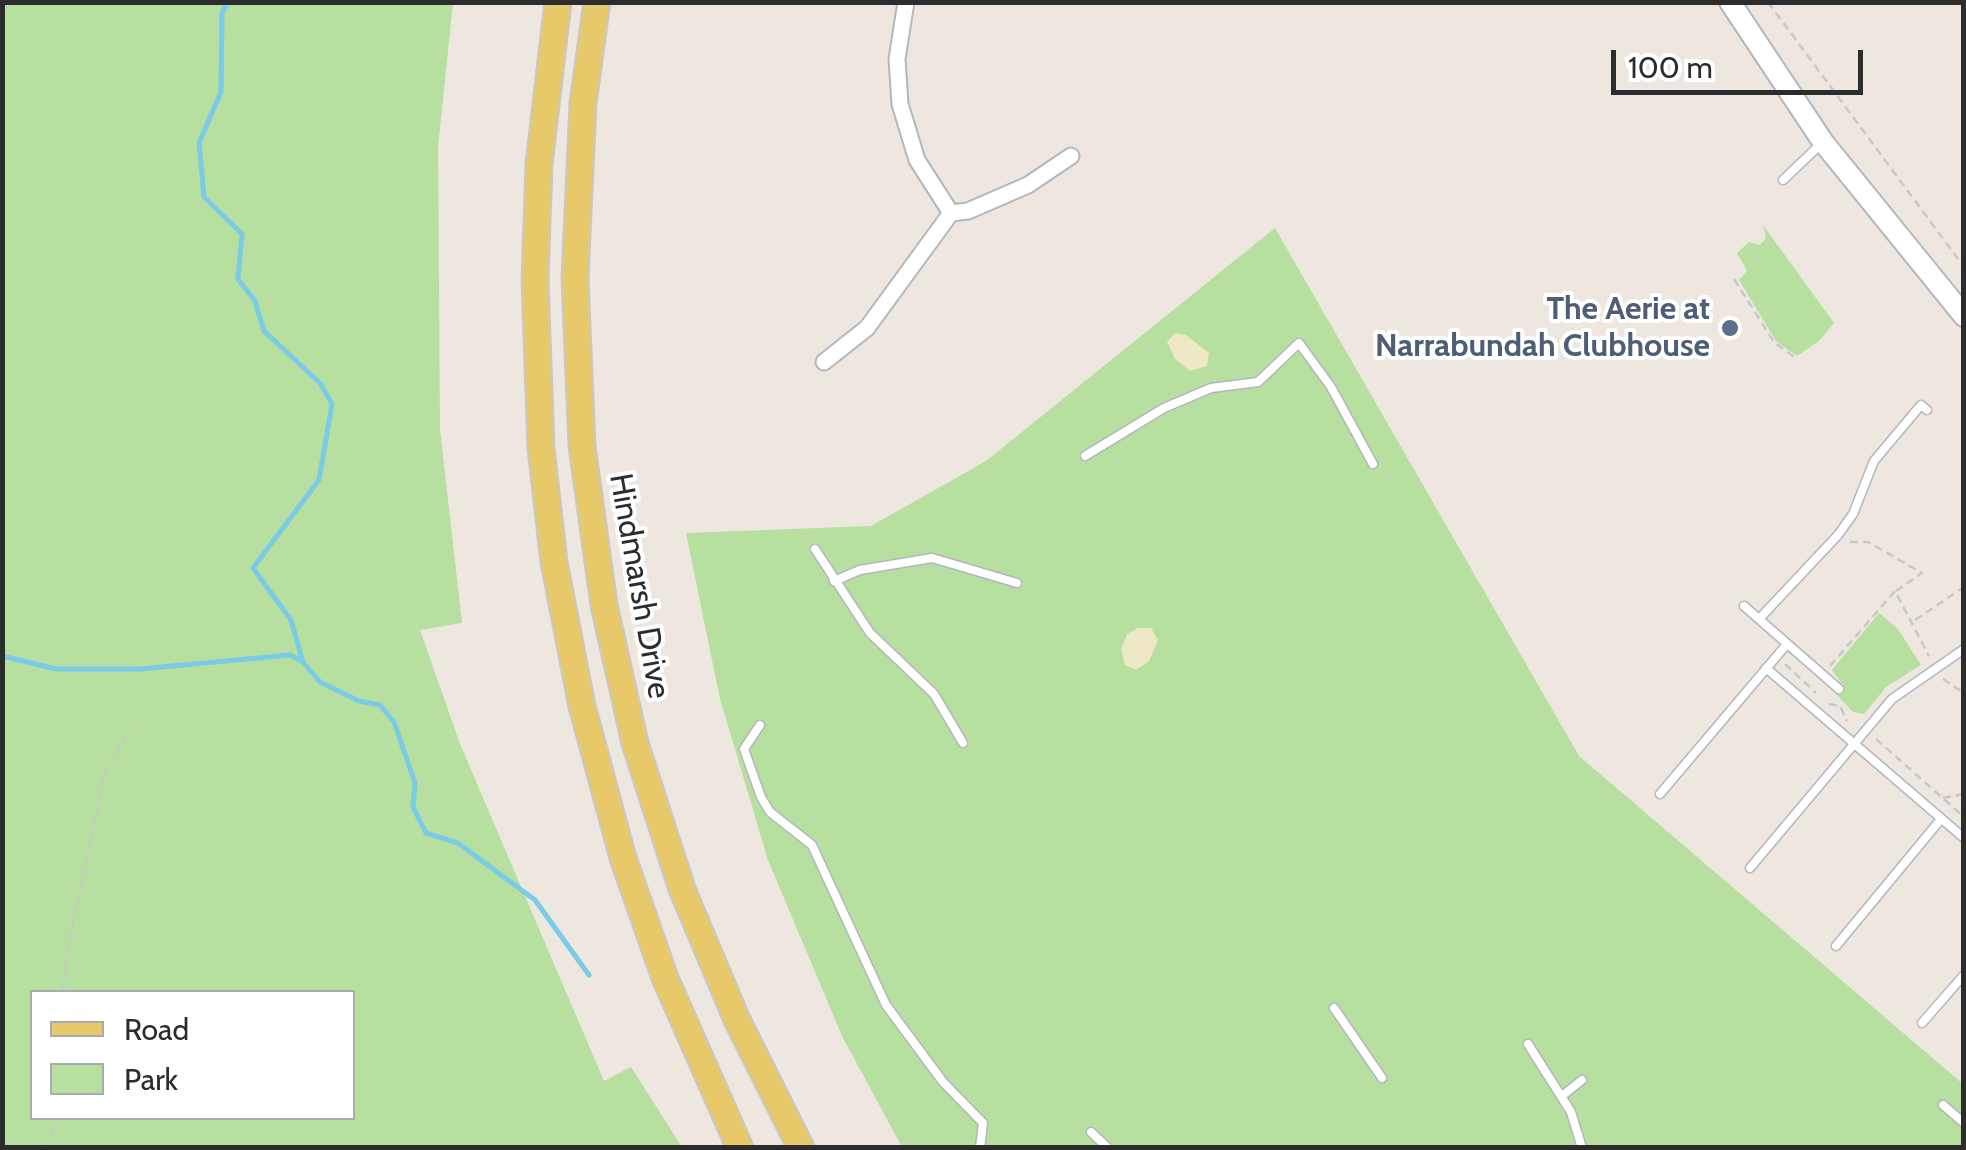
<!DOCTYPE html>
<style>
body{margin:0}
#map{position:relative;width:1966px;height:1150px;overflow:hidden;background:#ede7e0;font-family:Cabin,sans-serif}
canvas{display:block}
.frame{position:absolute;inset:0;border:5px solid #2c2c2c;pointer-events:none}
.legend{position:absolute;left:30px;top:990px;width:325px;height:130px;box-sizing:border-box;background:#fff;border:2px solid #ababab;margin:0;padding:12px 18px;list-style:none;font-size:30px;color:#2c2c2c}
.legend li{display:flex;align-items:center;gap:20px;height:50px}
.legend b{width:50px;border:2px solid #ababab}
.scale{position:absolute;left:1611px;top:50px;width:252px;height:45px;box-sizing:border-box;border:5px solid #2c2c2c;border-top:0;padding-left:12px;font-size:30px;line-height:35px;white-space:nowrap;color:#2c2c2c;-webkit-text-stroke:8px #fff;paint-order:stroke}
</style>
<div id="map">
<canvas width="1966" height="1150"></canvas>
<div class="frame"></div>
<ul class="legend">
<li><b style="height:12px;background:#e7c96a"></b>Road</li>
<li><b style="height:28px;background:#b6dfa0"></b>Park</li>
</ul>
<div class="scale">100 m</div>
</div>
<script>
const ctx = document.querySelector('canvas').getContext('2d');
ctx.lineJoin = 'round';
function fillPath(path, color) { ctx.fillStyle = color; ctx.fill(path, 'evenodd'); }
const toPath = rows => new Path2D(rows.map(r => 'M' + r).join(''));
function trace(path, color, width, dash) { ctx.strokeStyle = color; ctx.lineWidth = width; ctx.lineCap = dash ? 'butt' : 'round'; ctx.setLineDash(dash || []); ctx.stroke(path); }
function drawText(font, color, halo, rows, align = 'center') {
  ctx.font = font + ' Cabin,sans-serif'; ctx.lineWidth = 8; ctx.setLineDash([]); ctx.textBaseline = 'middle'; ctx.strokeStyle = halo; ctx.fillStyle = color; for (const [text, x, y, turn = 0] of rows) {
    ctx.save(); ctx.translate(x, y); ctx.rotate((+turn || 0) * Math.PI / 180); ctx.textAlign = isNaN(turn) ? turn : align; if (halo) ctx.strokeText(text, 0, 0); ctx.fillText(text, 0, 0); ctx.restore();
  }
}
fillPath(toPath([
 [2,3,453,3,438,147,440,429,462,623,420,630,460,744,604,1081,631,1067,682,1147,3,1147],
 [352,992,352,1118,32,1118,32,992],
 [1763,225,1834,323,1819,341,1797,356,1776,341,1739,280,1747,271,1737,253,1749,242,1760,245,1766,238],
 [1275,228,1579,756,1963,1084,1963,1147,902,1147,842,1036,768,860,720,699,686,533,871,526,986,461],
 [1879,613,1898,629,1921,665,1886,687,1864,714,1853,712,1836,694,1843,685,1832,670]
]), '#b6dfa0');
fillPath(toPath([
 [1175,333,1186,335,1209,353,1207,366,1190,371,1175,359,1167,342],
 [1138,628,1151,628,1158,640,1149,661,1136,670,1125,665,1121,649,1127,634]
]), '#efe8c5');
trace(toPath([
 [228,2,222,13,221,92,199,143,204,197,242,234,238,279,255,301,264,331,320,383,332,404,319,480,253,568,291,620,303,662,320,682,359,701,380,705,394,722,415,783,413,807,426,833,458,843,535,900,589,975],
 [2,656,56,669,140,669,290,655,301,661]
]), '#7bcbe6', 5);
const service = toPath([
 [1783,180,1823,142],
 [1085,456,1164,408,1211,388,1258,382,1299,343,1331,387,1373,464],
 [815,549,870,633,934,694,963,743],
 [834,581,860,570,932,558,1017,583],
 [1744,606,1839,689],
 [1759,619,1838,535,1853,514,1874,461,1921,405,1927,410],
 [1766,668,1964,838],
 [760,725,744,749,761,797,770,812,812,845,886,1005,943,1082,983,1123,980,1148],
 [1660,794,1787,644],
 [1750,868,1892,699,1964,649],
 [1836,946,1941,819],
 [1334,1008,1382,1078],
 [1922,1023,1964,975],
 [1528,1044,1571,1112,1582,1148],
 [1562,1096,1582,1080],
 [1943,1105,1964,1123],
 [1091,1132,1108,1148]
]);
const minor = toPath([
 [906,2,897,59,900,104,917,160,951,213],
 [951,213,968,211,1028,185,1071,156],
 [824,362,867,328,951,213]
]);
const tertiary = toPath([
 [1730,2,1823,142,1964,316]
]);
const primary = toPath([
 [558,2,539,164,535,280,541,448,554,562,582,706,623,858,665,978,740,1148],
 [597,2,583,103,575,278,582,446,604,605,635,743,682,889,737,1020,801,1148]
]);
trace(service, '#b3b6be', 11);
trace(minor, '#b3b6be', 19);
trace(tertiary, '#b3b6be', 24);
trace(primary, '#c8c8c8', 29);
trace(toPath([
 [1768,2,1964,267],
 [1734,279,1774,342,1797,359],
 [1850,542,1868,542,1922,573,1896,591],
 [1915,620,1964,587],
 [1785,664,1816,693],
 [1830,666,1895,591,1929,656],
 [1943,679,1964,693],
 [1829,704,1840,706,1847,721],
 [1876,739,1964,817],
 [1943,798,1964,794],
 [63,992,68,946,104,775,131,727],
 [46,1148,58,1118]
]), '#c8c8c8', 2.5, [8, 5]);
trace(service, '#fff', 8);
trace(minor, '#fff', 15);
trace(tertiary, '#fff', 20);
trace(primary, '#e7c96a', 25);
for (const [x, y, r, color] of [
 [1730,328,10,"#5c6f8a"]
]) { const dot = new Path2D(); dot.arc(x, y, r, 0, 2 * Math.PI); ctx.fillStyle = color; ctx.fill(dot); trace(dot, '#fff', 4); }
drawText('bold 32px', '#4e5e75', '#fff', [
 ["The Aerie at",1710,310],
 ["Narrabundah Clubhouse",1710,347]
], 'right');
drawText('32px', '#2c2c2c', '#fff', [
 ["Hindmarsh Drive",639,586,80]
]);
</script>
